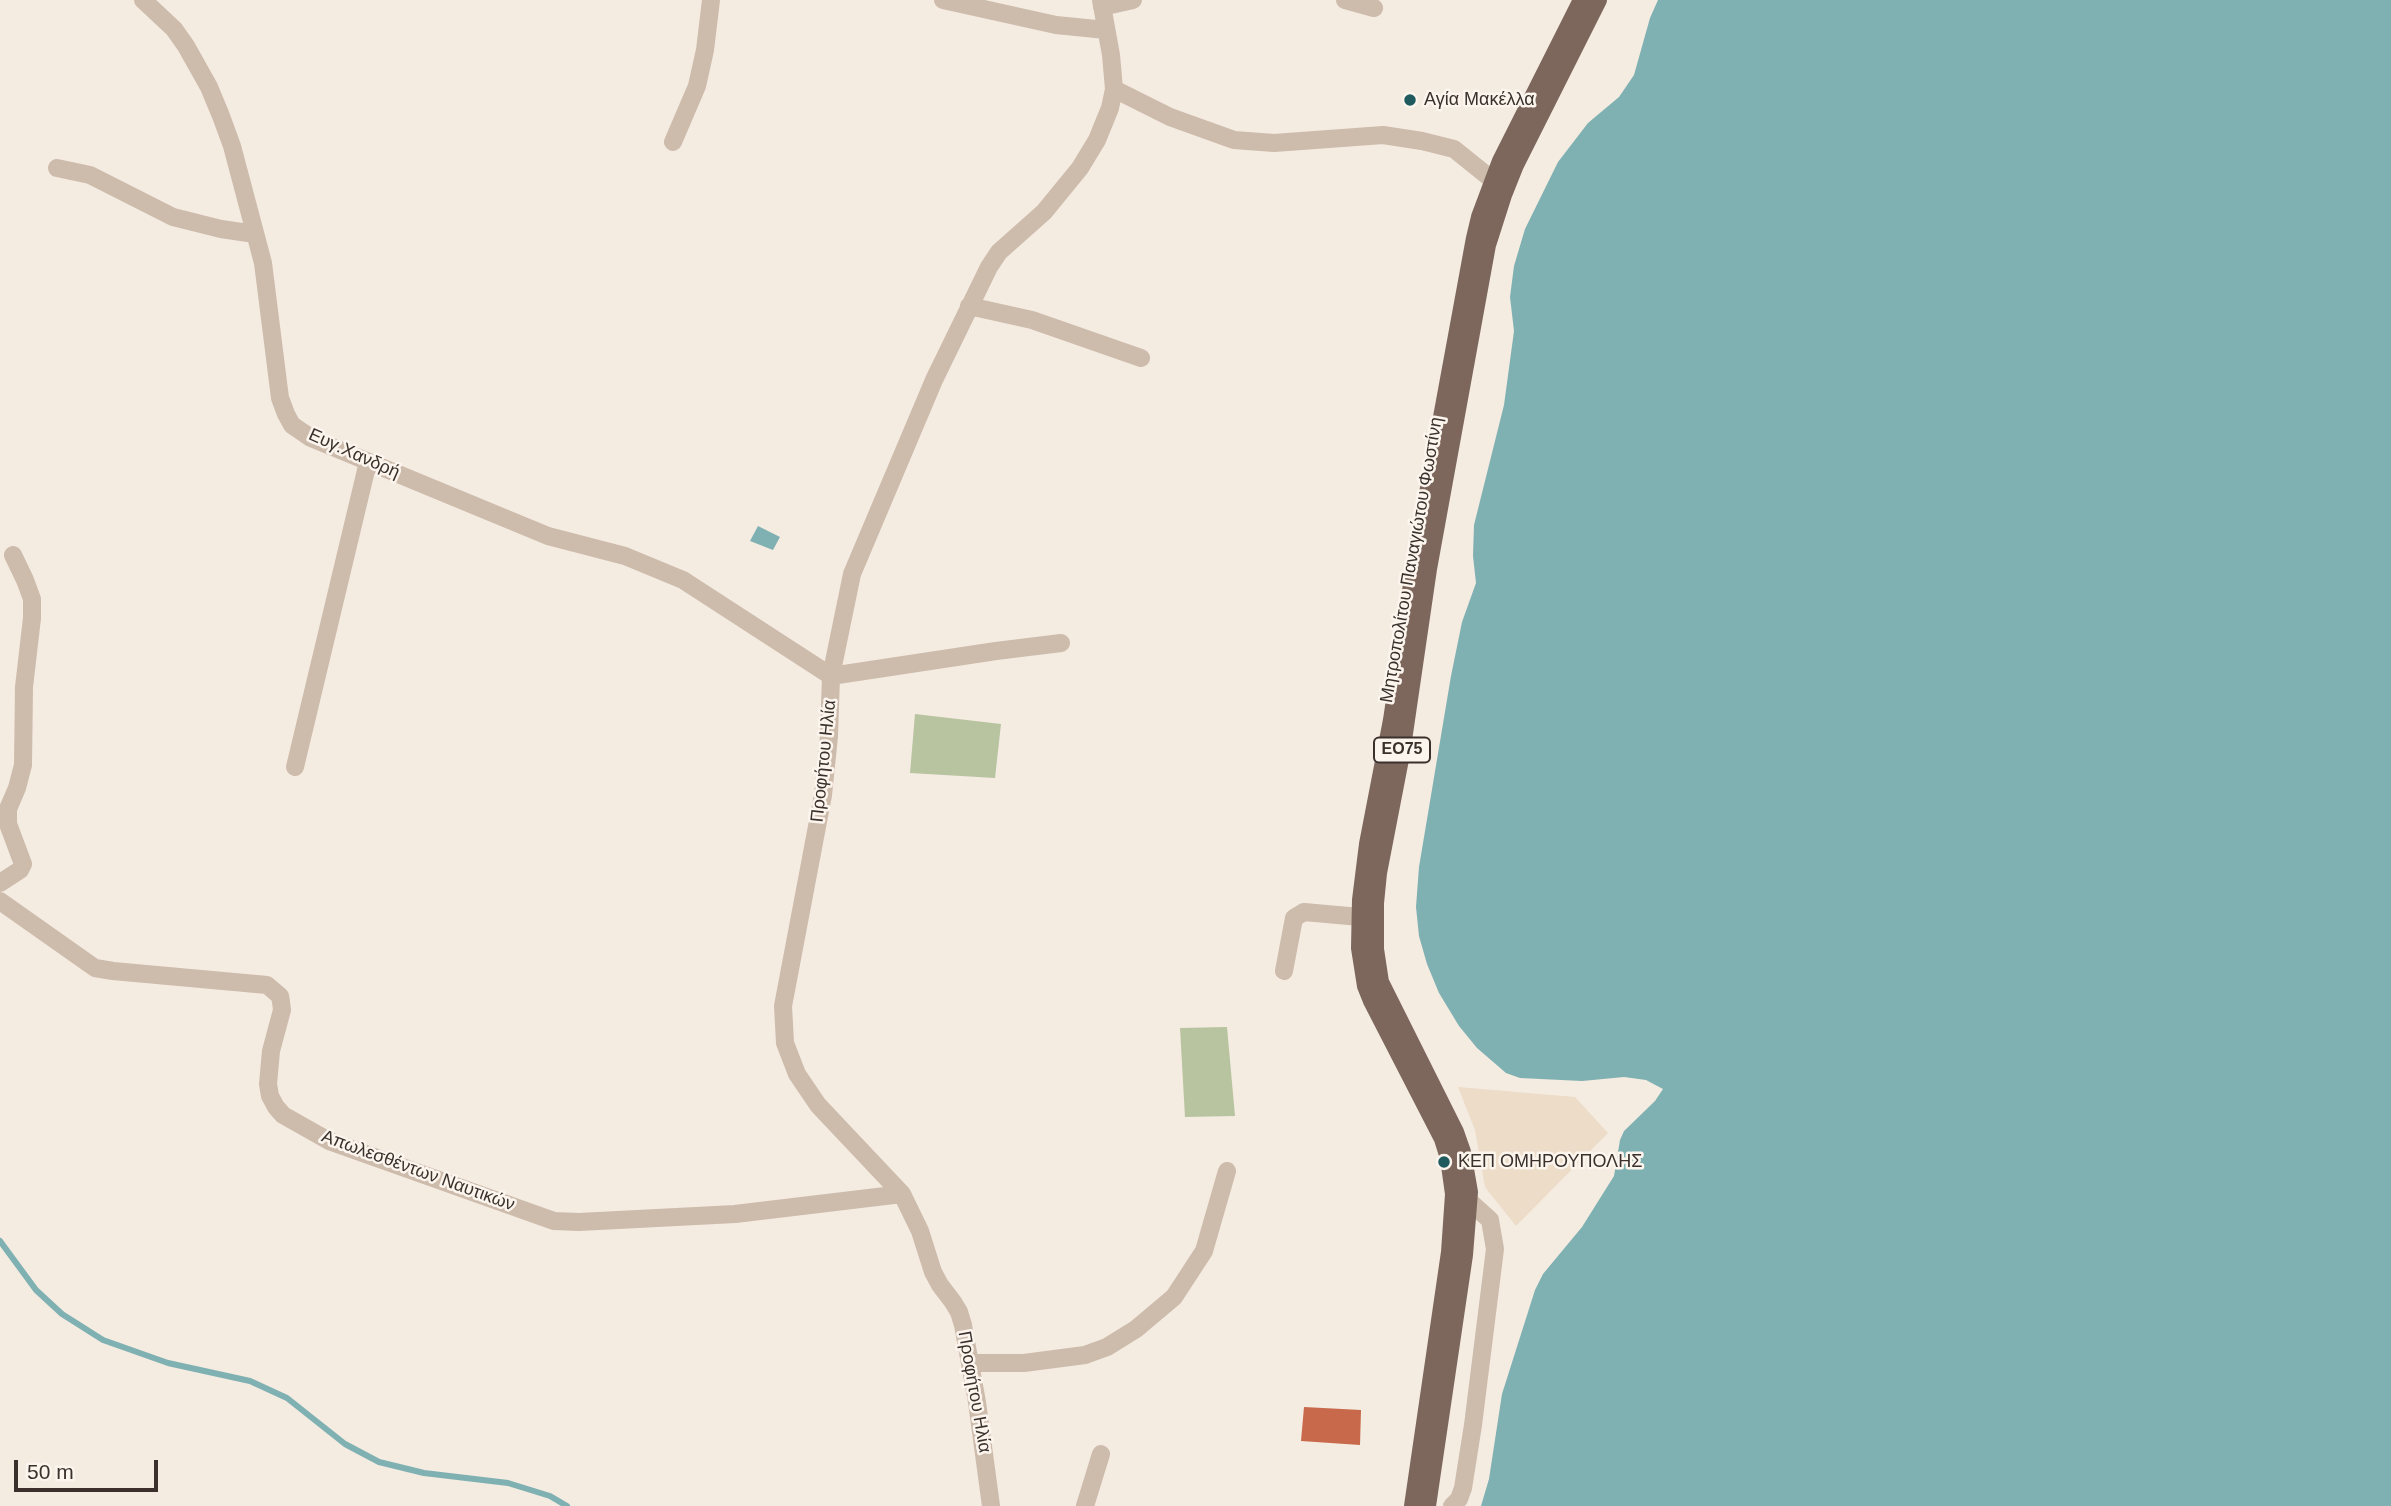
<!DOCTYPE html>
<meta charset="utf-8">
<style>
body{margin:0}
#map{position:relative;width:2391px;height:1506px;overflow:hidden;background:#f4ebe1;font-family:Helvetica,sans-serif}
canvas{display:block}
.scale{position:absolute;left:14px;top:1460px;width:144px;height:32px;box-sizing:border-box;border:4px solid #3b302b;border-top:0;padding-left:9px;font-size:21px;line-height:24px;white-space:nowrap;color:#3b302b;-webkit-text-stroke:5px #fbf5ee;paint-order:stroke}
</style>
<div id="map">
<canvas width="2391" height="1506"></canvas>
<div class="scale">50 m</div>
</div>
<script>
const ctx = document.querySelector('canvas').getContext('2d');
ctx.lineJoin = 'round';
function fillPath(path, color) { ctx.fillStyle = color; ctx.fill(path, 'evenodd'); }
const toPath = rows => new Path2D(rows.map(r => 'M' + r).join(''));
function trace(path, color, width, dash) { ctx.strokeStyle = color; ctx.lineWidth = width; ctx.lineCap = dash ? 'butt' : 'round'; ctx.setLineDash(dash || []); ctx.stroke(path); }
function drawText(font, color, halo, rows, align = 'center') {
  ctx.font = font + ' Helvetica,sans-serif'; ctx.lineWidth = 5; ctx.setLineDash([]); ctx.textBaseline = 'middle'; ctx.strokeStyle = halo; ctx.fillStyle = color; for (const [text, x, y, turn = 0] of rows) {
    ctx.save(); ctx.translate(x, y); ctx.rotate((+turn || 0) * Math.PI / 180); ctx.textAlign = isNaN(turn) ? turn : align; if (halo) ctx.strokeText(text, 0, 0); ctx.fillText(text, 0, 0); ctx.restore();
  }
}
fillPath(toPath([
 [915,714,1001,724,995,778,910,773],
 [1227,1027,1235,1116,1185,1117,1180,1028]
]), '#b8c4a0');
fillPath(toPath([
 [1458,1087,1575,1097,1608,1133,1516,1226,1485,1187,1475,1130]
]), '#ecdcc8');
fillPath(toPath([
 [1658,0,2391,0,2391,1506,1481,1506,1489,1479,1502,1394,1535,1290,1543,1274,1582,1227,1614,1176,1620,1140,1624,1131,1655,1101,1663,1089,1646,1080,1624,1077,1582,1081,1520,1078,1506,1073,1477,1048,1459,1026,1439,993,1427,964,1419,936,1416,907,1419,867,1451,676,1462,622,1476,583,1473,556,1474,525,1504,405,1514,331,1510,297,1514,266,1525,229,1558,162,1588,123,1619,97,1634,75,1650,18],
 [758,526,780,537,773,550,750,541]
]), '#7fb0b2');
trace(toPath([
 [0,1241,36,1290,62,1314,103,1340,168,1363,250,1381,287,1398,345,1444,379,1462,424,1473,508,1483,550,1496,567,1506]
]), '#7fb0b2', 6);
fillPath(toPath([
 [1304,1407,1361,1410,1360,1445,1301,1441]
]), '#c8694b');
trace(toPath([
 [143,0,174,29,186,46,209,87,221,116,232,146,263,263,280,398,286,414,292,425,311,438,548,536,625,556,683,580,831,676],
 [943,0,1056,25,1106,30],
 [1345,0,1374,8],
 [1102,7,1133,0],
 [1114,89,1170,117,1234,140,1274,143,1383,135,1422,141,1454,149,1505,190],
 [673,142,697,86,705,50,711,0],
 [57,168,90,175,173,217,221,229,255,234],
 [969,306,1032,320,1141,358],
 [831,676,996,651,1061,643],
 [295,767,368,462],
 [0,883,20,870,23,864,8,824,8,809,17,788,23,765,24,687,32,618,32,599,25,580,13,555],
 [0,901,95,968,113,971,267,985,280,996,281,1002,282,1010,271,1051,268,1084,270,1096,276,1107,283,1115,329,1141,554,1221,579,1222,735,1214,902,1194],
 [1284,971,1294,918,1304,912,1360,917],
 [971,1363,1024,1363,1085,1355,1107,1347,1136,1329,1174,1297,1204,1251,1227,1171],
 [991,1506,977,1402,963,1325,959,1312,953,1302,940,1285,933,1272,920,1231,902,1194,818,1105,797,1074,785,1043,783,1006,823,795,829,736,831,676,852,574,934,380,989,267,999,252,1044,212,1080,168,1097,140,1110,108,1114,89,1111,55,1101,0],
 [1085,1506,1101,1454],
 [1452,1506,1459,1499,1463,1488,1473,1425,1495,1249,1490,1220,1469,1201]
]), '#cdbbac', 18);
trace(toPath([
 [1413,1506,1450,1252,1454,1194,1449,1158,1443,1139,1372,1001,1366,986,1360,948,1361,900,1368,844,1392,720,1415,564,1475,238,1480,217,1501,161,1582,0],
 [1427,1506,1464,1255,1469,1192,1462,1152,1455,1132,1380,982,1375,949,1375,903,1378,873,1401,754,1428,569,1487,245,1503,195,1515,165,1598,0]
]), '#7d675c', 18);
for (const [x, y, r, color] of [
 [1410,100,7,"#1f5a5e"],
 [1444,1162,7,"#1f5a5e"]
]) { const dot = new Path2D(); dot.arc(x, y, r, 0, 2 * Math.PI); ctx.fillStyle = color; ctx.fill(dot); trace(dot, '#fbf5ee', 2.5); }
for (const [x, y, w] of [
 [1402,750,56]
]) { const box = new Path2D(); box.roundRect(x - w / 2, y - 12.5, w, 25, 5); ctx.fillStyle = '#fbf5ee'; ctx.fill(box); trace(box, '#3b302b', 2); }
drawText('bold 16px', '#3b302b', null, [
 ["ΕΟ75",1402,750]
]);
drawText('18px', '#3b302b', '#fbf5ee', [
 ["Αγία Μακέλλα",1424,100],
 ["ΚΕΠ ΟΜΗΡΟΥΠΟΛΗΣ",1458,1162]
], 'left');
drawText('18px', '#3b302b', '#fbf5ee', [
 ["Ευγ.Χανδρή",354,454,24],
 ["Μητροπολίτου Παναγιώτου Φωστίνη",1412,560,-80],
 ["Προφήτου Ηλία",824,761,-84],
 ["Απωλεσθέντων Ναυτικών",418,1171,20],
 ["Προφήτου Ηλία",974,1392,80]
]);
</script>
